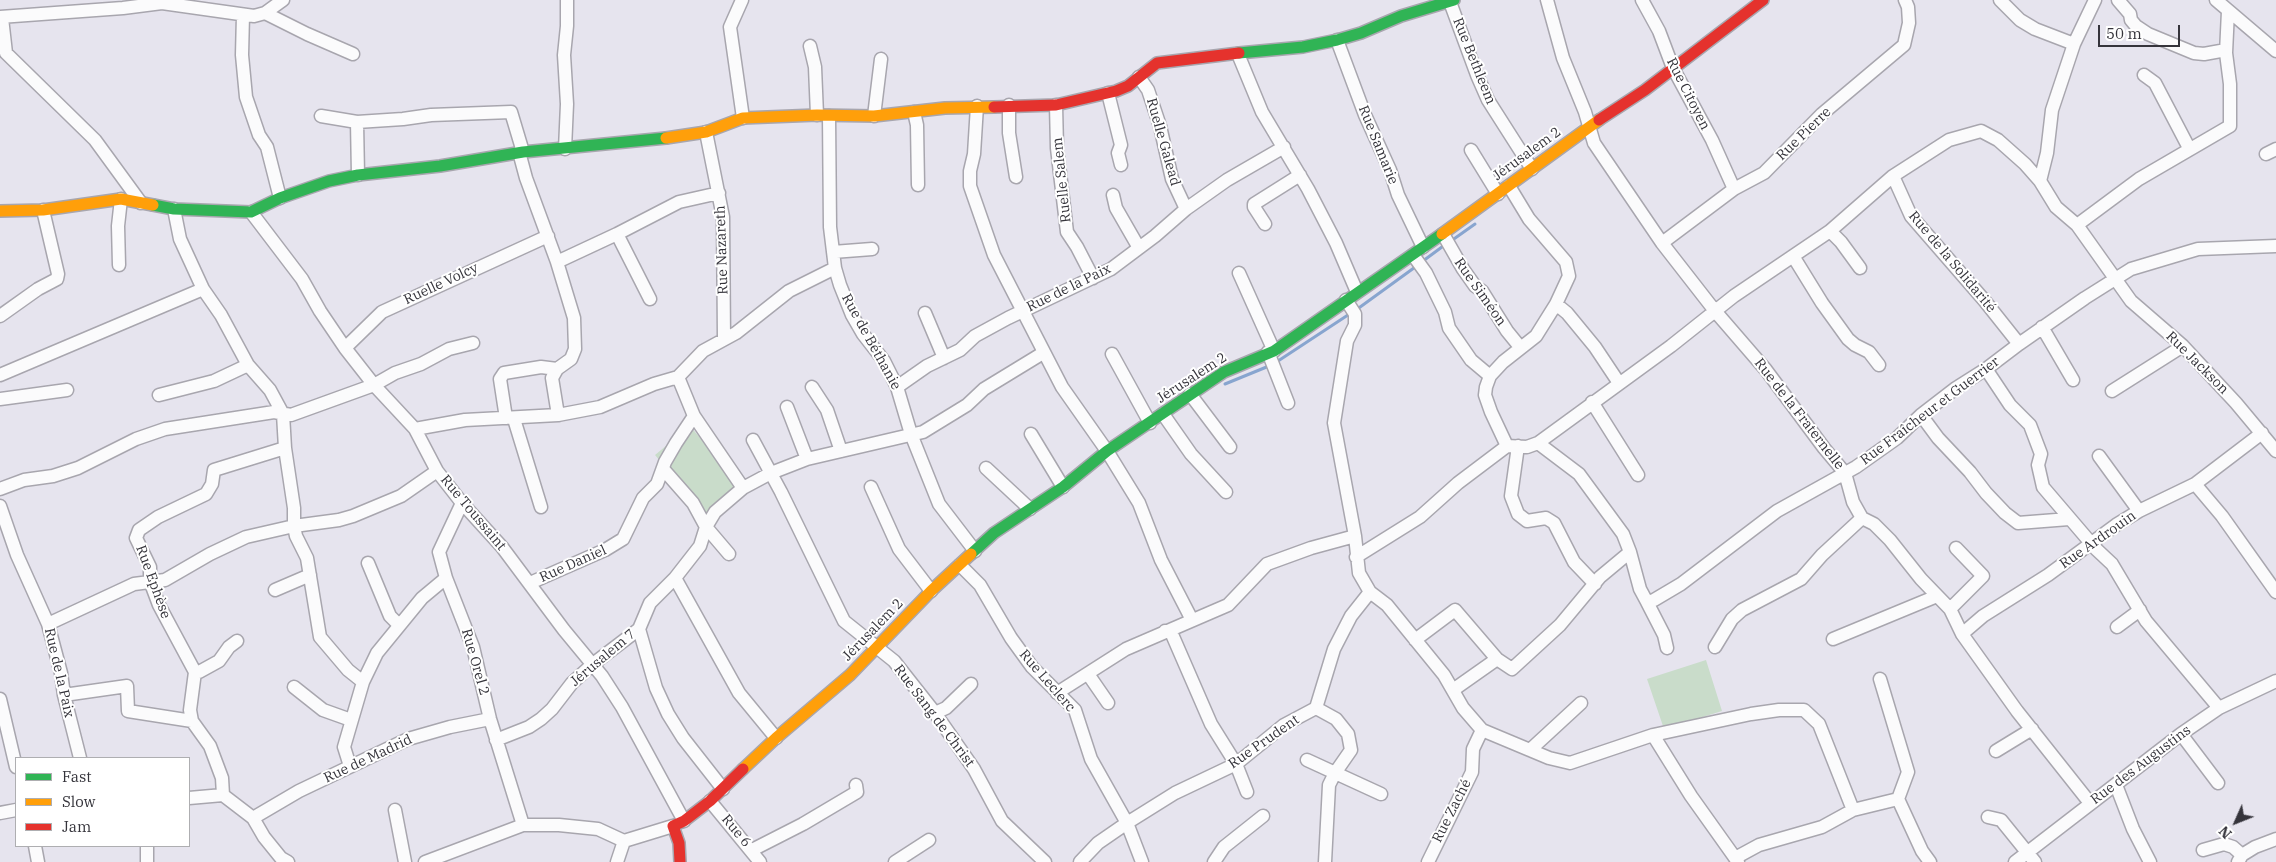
<!DOCTYPE html>
<meta charset="utf-8">
<style>
body{margin:0}
#map{position:relative;width:2276px;height:862px;overflow:hidden;background:#e6e4ee;font-family:"IBM Plex Serif",serif}
canvas{display:block}
.legend{position:absolute;left:15px;top:757px;width:175px;height:90px;box-sizing:border-box;background:#fff;border:1px solid #aeaeb1;margin:0;padding:6px 9px;list-style:none;font-size:15px;color:#35343b}
.legend li{display:flex;align-items:center;gap:10px;height:25px}
.legend b{width:25px;border:1px solid #aeaeb1}
.north{position:absolute;left:2211px;top:797px;width:50px;height:50px;-webkit-text-stroke:4px #fff;paint-order:stroke;rotate:226deg;font-size:14px;font-weight:700;line-height:20px;text-align:center;color:#35343b}
.north::after{content:'';display:block;margin:auto;width:18px;height:22px;background:#35343b;clip-path:polygon(50% 0,100% 100%,50% 72%,0 100%)}
.scale{position:absolute;left:2098px;top:25px;width:82px;height:22px;box-sizing:border-box;border:2px solid #35343b;border-top:0;padding-left:6px;font-size:15px;line-height:18px;white-space:nowrap;color:#35343b;-webkit-text-stroke:4px #fff;paint-order:stroke}
</style>
<div id="map">
<canvas width="2276" height="862"></canvas>
<ul class="legend">
<li><b style="height:6px;background:#30b455"></b>Fast</li>
<li><b style="height:6px;background:#ff9f0a"></b>Slow</li>
<li><b style="height:6px;background:#e5322d"></b>Jam</li>
</ul>
<div class="north">N</div>
<div class="scale">50 m</div>
</div>
<script>
const ctx = document.querySelector('canvas').getContext('2d');
ctx.lineJoin = 'round';
function fillPath(path, color) { ctx.fillStyle = color; ctx.fill(path, 'evenodd'); }
const toPath = rows => new Path2D(rows.map(r => 'M' + r).join(''));
function trace(path, color, width, dash) { ctx.strokeStyle = color; ctx.lineWidth = width; ctx.lineCap = dash ? 'butt' : 'round'; ctx.setLineDash(dash || []); ctx.stroke(path); }
function drawText(font, color, halo, rows, align = 'center') {
  ctx.font = font + ' "IBM Plex Serif",serif'; ctx.lineWidth = 4; ctx.setLineDash([]); ctx.textBaseline = 'middle'; ctx.strokeStyle = halo; ctx.fillStyle = color; for (const [text, x, y, turn = 0] of rows) {
    ctx.save(); ctx.translate(x, y); ctx.rotate((+turn || 0) * Math.PI / 180); ctx.textAlign = isNaN(turn) ? turn : align; if (halo) ctx.strokeText(text, 0, 0); ctx.fillText(text, 0, 0); ctx.restore();
  }
}
fillPath(toPath([
 [690,426,740,485,705,514,655,455],
 [1706,660,1722,711,1664,729,1647,679]
]), '#c9dcca');
trace(toPath([
 [1451,241,1475,224],
 [1423,261,1446,244],
 [1356,310,1418,265],
 [1275,363,1351,313],
 [1225,384,1269,366]
]), '#88a5cf', 3);
const street = toPath([
 [742,0,730,27,743,118],
 [1547,0,1563,58,1585,112,1594,143,1662,243,1715,311,1766,370,1824,448,1845,473,1853,502,1862,518,1874,524,1890,540,1921,579,1950,609,1962,634,2017,711,2090,803],
 [1642,0,1659,31,1673,68,1712,140,1734,189],
 [2000,0,2020,20,2035,29,2074,44],
 [2118,0,2130,14,2131,20,2136,26,2148,34,2194,53,2204,54,2226,50],
 [2216,0,2276,51],
 [1450,2,1477,75,1488,100,1532,169],
 [265,13,307,34,353,54],
 [243,15,242,55,246,97,259,135,267,147,280,198],
 [0,17,123,8,162,3,254,16,265,13,283,0],
 [2,18,6,53,95,140,141,203],
 [1337,40,1365,115,1390,170,1398,195,1423,247],
 [810,46,815,67,817,115],
 [1238,54,1262,112,1308,189,1336,243,1357,292],
 [2144,75,2155,83,2189,148],
 [1139,77,1148,90,1160,126,1172,179,1186,209],
 [1108,93,1121,145,1118,153,1121,165],
 [1009,105,1009,133,1016,177],
 [1056,105,1057,148,1067,232,1077,247,1093,278],
 [977,106,974,154,970,171,970,186,994,255,1062,387,1107,451,1139,503,1161,560,1192,620],
 [914,112,917,125,918,185],
 [321,116,357,122],
 [829,116,830,227,835,268,840,285,852,315,863,334,884,361,897,387,911,434,939,504,975,551],
 [874,116,881,59],
 [706,132,723,217,724,339],
 [565,149,567,104,564,55,567,26,567,0],
 [1471,150,1498,194],
 [2266,154,2276,149],
 [358,175,357,122,403,119,431,115,511,112,523,152],
 [1893,176,1911,216,1984,300,2019,344],
 [2040,181,2047,153,2052,110,2074,44,2095,0],
 [1113,195,1116,208,1139,248],
 [174,209,180,239,203,289,221,315,248,365,270,390,283,414,285,448,294,508,294,526,296,536,307,558,320,637,348,670,363,682],
 [251,212,302,279,320,311,345,348,374,385,415,429,437,471,462,503,502,547,564,630,602,676,622,707,684,821],
 [1265,224,1254,207,1254,204,1300,175],
 [2077,225,2139,179,2230,126,2230,84,2226,53,2228,11],
 [1830,231,1841,242,1860,268],
 [617,234,650,299],
 [1443,234,1463,269,1475,286,1482,291,1507,331,1520,347],
 [1662,243,1734,189,1764,173,1822,114,1904,45,1909,23,1908,7,1905,0],
 [833,252,872,249],
 [1413,255,1426,273,1445,312,1449,328,1471,360,1490,376],
 [1793,256,1822,303,1848,339,1855,345,1869,352,1879,365],
 [557,262,617,234,679,202,719,193],
 [119,265,118,226,121,199],
 [1239,273,1274,351],
 [1346,300,1355,314,1355,325,1347,341,1334,423,1355,536,1359,573,1370,592,1387,605,1444,675,1463,708,1482,730,1549,758,1570,763,1653,735,1751,714,1779,710,1804,710,1819,724,1853,810],
 [1556,304,1567,313,1595,347,1619,383],
 [925,313,944,358],
 [0,316,38,289,57,279,58,274,43,210],
 [2042,327,2073,380],
 [345,348,382,312,548,236],
 [1268,352,1288,403],
 [1112,354,1150,423],
 [557,369,552,378,558,415],
 [1986,369,2010,405,2030,425,2041,454,2038,465,2043,487,2096,549,2112,564,2146,621,2219,708],
 [0,375,203,289],
 [678,377,694,416,743,488],
 [812,387,827,410,841,451],
 [897,387,927,366,960,350,975,336,1008,318,1111,269,1155,236,1186,209,1227,180,1284,147],
 [2112,391,2183,346],
 [1190,394,1230,447],
 [159,395,214,381,248,365],
 [0,399,67,390],
 [1592,402,1638,475],
 [787,407,807,459],
 [1163,414,1191,454,1226,492],
 [1921,415,1938,438,1970,472,1986,493,2005,513,2018,523,2069,519],
 [506,418,500,379,504,373,541,367,557,369,571,359,575,349,574,318,557,262,526,178,519,152],
 [514,419,541,507],
 [415,429,465,420,558,415,600,407,654,384,678,377,703,351,736,333,789,291,835,268],
 [1031,434,1063,487],
 [753,440,781,492,844,621,894,661,935,713,974,769,1002,821,1045,862],
 [1538,443,1671,346,1734,296,1830,231,1893,176,1949,140,1981,131,1998,140,2025,164,2040,181,2056,207,2077,225,2131,301,2183,346,2236,403,2276,451],
 [1507,446,1527,447,1538,443,1579,474,1623,534,1630,552,1640,589,1647,602,1654,600,1681,584,1777,511,1856,467,1897,438,1921,415,1956,388,1986,369,2019,344,2085,298,2131,269,2198,249,2276,246],
 [1507,446,1491,412,1485,395,1486,387,1490,376,1503,362,1536,336,1556,304,1569,276,1566,262,1529,219,1509,186],
 [1518,446,1511,496,1518,514,1527,521,1546,518,1554,523,1574,562,1595,584],
 [2099,456,2139,511],
 [986,468,1030,509],
 [664,470,693,503,706,527,729,554],
 [2195,484,2222,516,2276,592],
 [871,487,899,549,931,591],
 [0,489,24,480,53,476,78,468,136,439,165,429,274,412,291,415,374,385,395,373,421,364,449,349,473,343],
 [462,503,439,552,446,578,473,647,490,719,523,825],
 [0,506,17,555,48,624,61,673,64,695,80,758],
 [1356,557,1420,517,1458,483,1507,446],
 [368,563,390,616,399,625],
 [960,565,980,585,1011,638,1032,667,1075,710,1091,759,1127,823,1142,862],
 [675,578,739,693,776,738],
 [530,583,605,550,623,539,643,498,657,484,665,462,676,443,694,416],
 [275,590,310,575],
 [1647,602,1664,635,1667,648],
 [1950,609,1983,576,1956,548],
 [48,624,134,584,165,580,210,554,246,537,294,526,339,520,353,516,401,496,437,471],
 [2117,627,2140,610],
 [639,629,656,688,668,714,683,738,723,789],
 [1165,631,1171,632,1211,724,1236,764,1247,792],
 [1962,634,1983,616,2048,575,2116,525,2139,511,2195,484,2262,433],
 [1833,639,1937,596],
 [1415,640,1455,610,1497,659],
 [1715,647,1732,619,1742,610,1801,579,1822,555,1862,518],
 [195,672,199,672,219,661,229,647,237,641],
 [1088,674,1108,703],
 [1880,679,1908,772,1898,799,1922,851,1930,862],
 [294,687,323,710,351,720],
 [1453,690,1497,659,1512,669,1560,625,1600,577,1630,552],
 [1057,693,1126,649,1228,605,1267,564,1311,548,1355,536],
 [64,695,127,686,128,711,192,721],
 [0,699,16,767],
 [1316,708,1336,719,1348,734,1351,750,1335,773,1329,785,1325,862],
 [935,713,946,708,971,684],
 [2181,734,2218,783],
 [1653,735,1691,796,1738,862],
 [496,740,529,727,541,719,552,709,572,683,593,664,639,629,650,603,675,578,700,546,706,527,715,512,743,488,771,473,807,459,923,432,967,405,984,389,1043,353],
 [1530,750,1581,703],
 [1996,751,2032,729],
 [1307,760,1381,794],
 [350,766,344,747,363,682,377,653,422,598,446,578],
 [2116,785,2133,829,2150,862],
 [223,795,222,778,210,746,192,721,190,710,195,672,159,605,150,581,150,567,136,538,139,530,158,517,206,494,212,484,214,470,285,448],
 [189,798,223,795,253,818,264,837,281,858,288,862],
 [710,801,760,862],
 [395,810,405,862],
 [0,813,16,810],
 [1988,817,2001,820,2035,862],
 [253,818,299,791,408,739,450,727,490,719],
 [35,846,38,862],
 [147,846,147,862],
 [752,850,803,824,857,792,856,785],
 [2203,850,2224,844,2233,847,2242,855],
 [1735,858,1759,845,1822,827,1853,810,1898,799],
 [425,862,523,825,559,825,598,829,624,841,673,826],
 [617,862,624,841],
 [895,862,929,840],
 [1080,862,1098,843,1127,823,1175,793,1236,764,1284,725,1316,708,1334,649,1351,616,1370,592],
 [1214,862,1224,847,1263,816],
 [1428,862,1472,772,1473,749,1482,730],
 [2015,862,2181,734,2219,708,2276,681],
 [2238,862,2242,855,2255,847,2276,839]
]);
const fast = toPath([
 [1239,53,1303,47,1337,40,1361,33,1401,16,1454,0],
 [153,205,174,209,251,212,280,198,329,181,358,175,440,166,523,152,666,138],
 [971,554,994,533,1063,487,1107,451,1224,372,1274,351,1442,234]
]);
const slow = toPath([
 [666,138,706,132,743,118,817,115,874,116,945,108,994,107],
 [0,211,43,210,121,199,153,205],
 [1442,234,1599,120],
 [743,769,776,738,850,675,931,591,971,554]
]);
const jam = toPath([
 [994,107,1056,105,1116,91,1128,86,1157,63,1239,53],
 [1599,120,1645,90,1763,0],
 [680,862,679,843,673,826,684,821,710,801,743,769]
]);
trace(street, '#a8a6ae', 15);
trace(fast, '#a8a6ae', 14);
trace(slow, '#a8a6ae', 14);
trace(jam, '#a8a6ae', 14);
trace(street, '#fbfbfc', 12);
trace(fast, '#30b455', 11);
trace(slow, '#ff9f0a', 11);
trace(jam, '#e5322d', 11);
drawText('14px', '#35343b', '#fff', [
 ["Rue Bethleem",1474,61,68],
 ["Rue Citoyen",1688,94,63],
 ["Rue Pierre",1804,134,-44],
 ["Ruelle Galead",1163,142,74],
 ["Rue Samarie",1378,145,68],
 ["Jérusalem 2",1527,154,-36],
 ["Ruelle Salem",1062,180,-96],
 ["Rue Nazareth",722,250,-92],
 ["Rue de la Solidarité",1952,262,50],
 ["Ruelle Volcy",441,284,-25],
 ["Rue de la Paix",1069,288,-26],
 ["Rue Siméon",1480,292,55],
 ["Rue de Béthanie",871,342,61],
 ["Rue Jackson",2197,363,45],
 ["Jérusalem 2",1192,378,-33],
 ["Rue Fraîcheur et Guerrier",1930,411,-37],
 ["Rue de la Fraternelle",1799,414,52],
 ["Rue Toussaint",473,513,50],
 ["Rue Ardrouin",2098,540,-35],
 ["Rue Daniel",573,564,-24],
 ["Rue Ephèse",153,582,70],
 ["Jérusalem 2",873,630,-46],
 ["Jérusalem 7",603,658,-40],
 ["Rue Orel 2",475,662,74],
 ["Rue de la Paix",59,673,77],
 ["Rue Leclerc",1047,681,49],
 ["Rue Sang de Christ",934,716,53],
 ["Rue Prudent",1264,742,-35],
 ["Rue de Madrid",368,759,-25],
 ["Rue des Augustins",2141,765,-37],
 ["Rue Zaché",1452,811,-63],
 ["Rue 6",736,831,50]
]);
</script>
